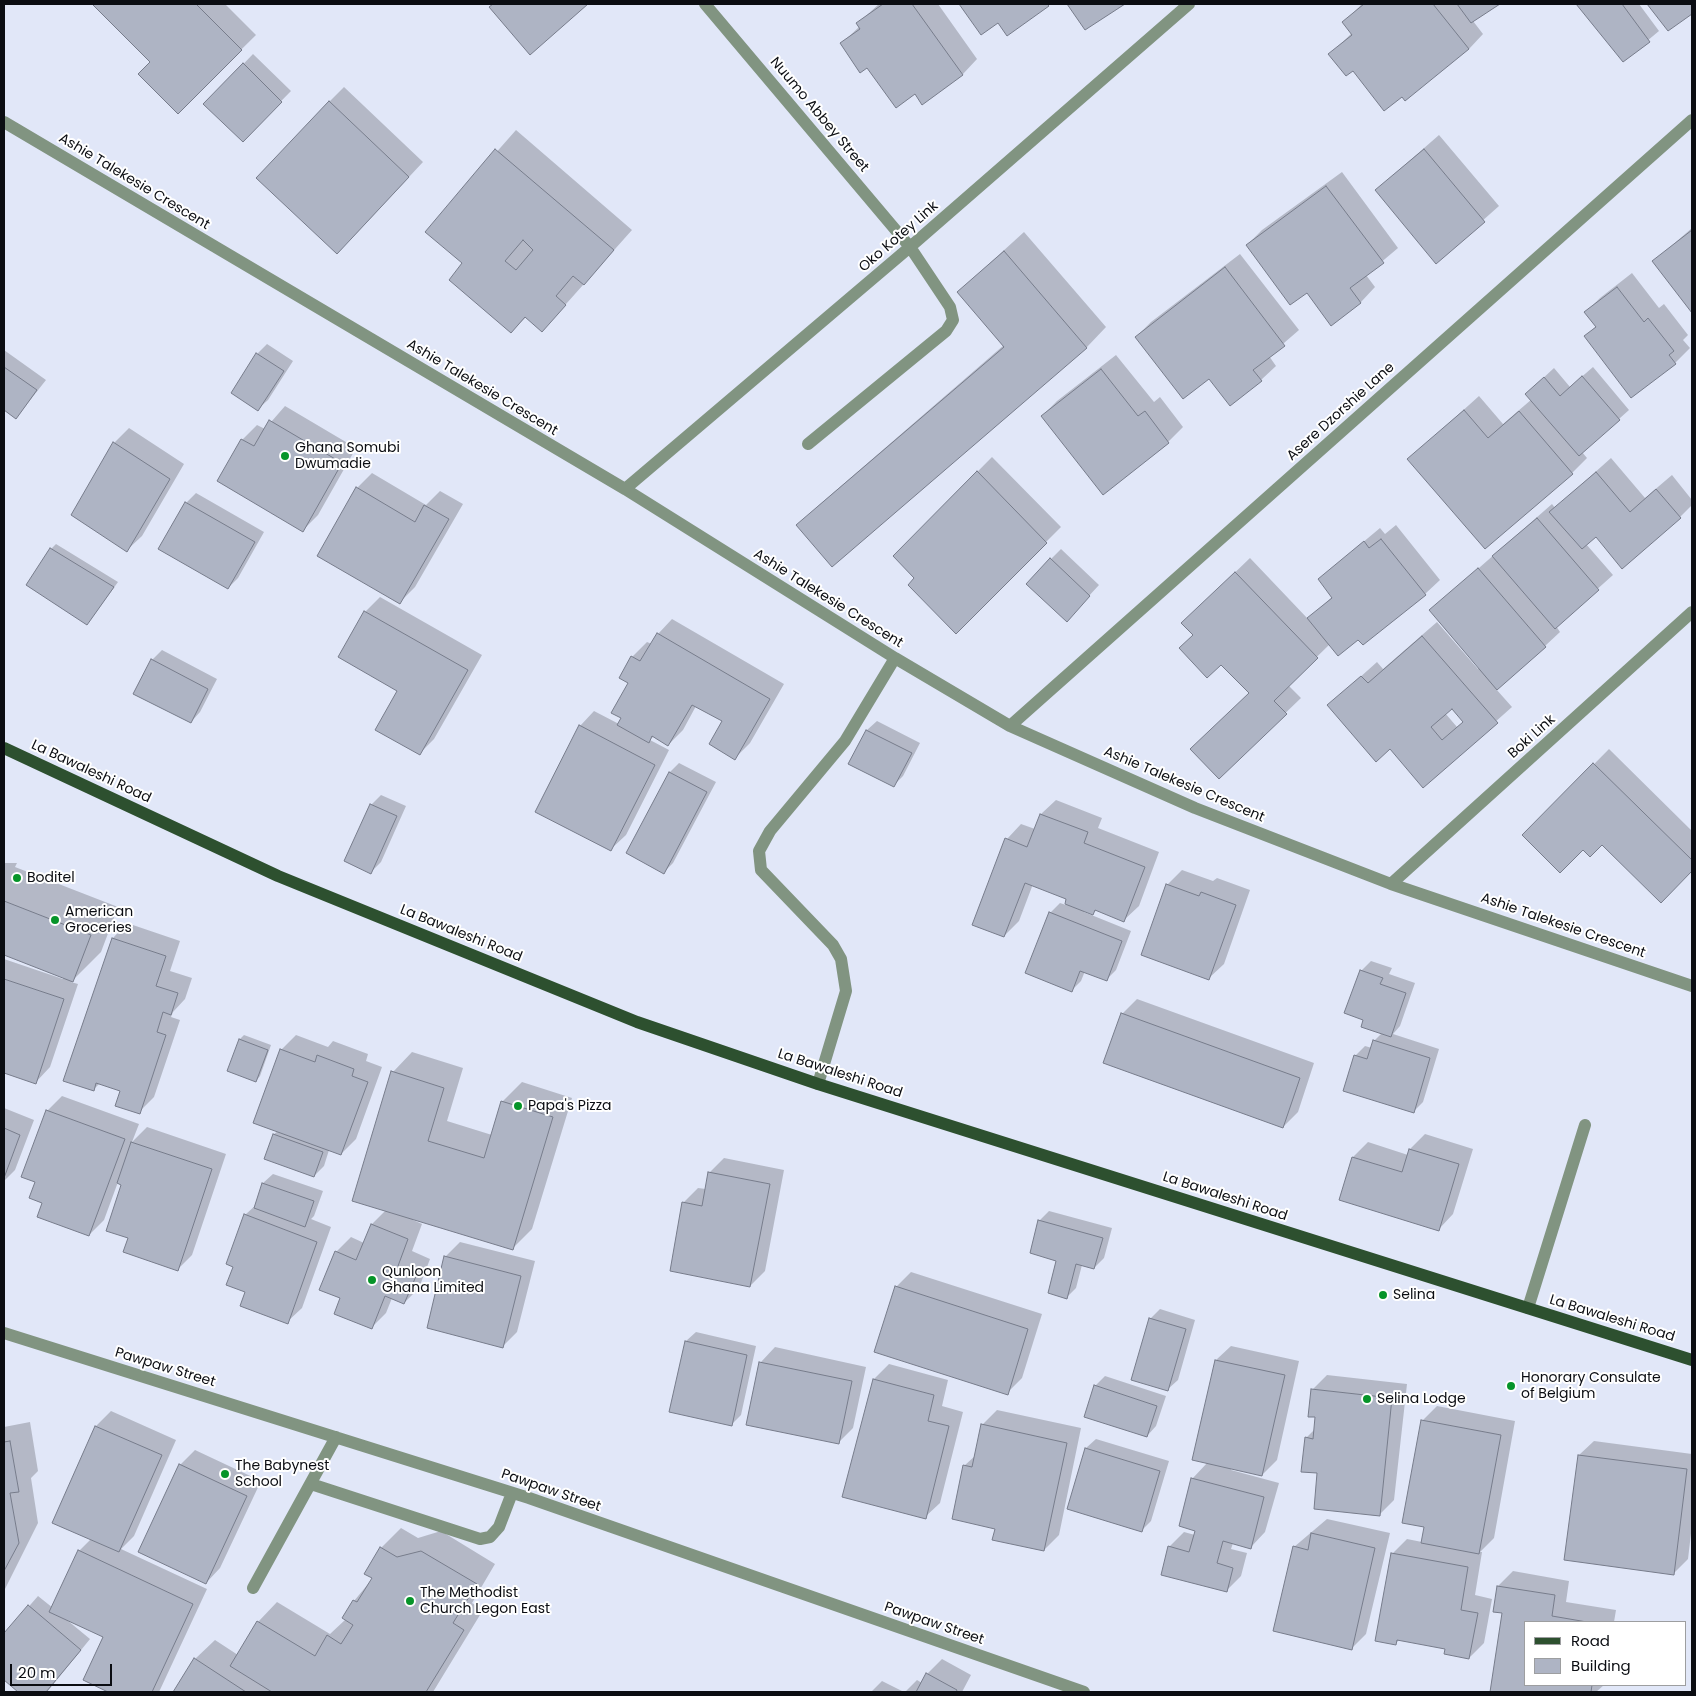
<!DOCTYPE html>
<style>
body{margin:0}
#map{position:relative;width:1696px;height:1696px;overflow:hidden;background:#e1e7f8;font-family:Poppins,sans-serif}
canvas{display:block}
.frame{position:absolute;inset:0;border:5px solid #0b0d12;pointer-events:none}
.legend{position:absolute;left:1524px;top:1621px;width:162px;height:65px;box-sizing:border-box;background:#fff;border:1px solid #9d9ea0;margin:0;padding:6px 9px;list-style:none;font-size:15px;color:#0b0d12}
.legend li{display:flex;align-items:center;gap:10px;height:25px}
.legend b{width:25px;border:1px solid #9d9ea0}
.scale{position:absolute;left:10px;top:1664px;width:102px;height:22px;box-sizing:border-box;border:2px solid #0b0d12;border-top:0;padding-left:6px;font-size:15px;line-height:18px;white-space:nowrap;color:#0b0d12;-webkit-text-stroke:4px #fff;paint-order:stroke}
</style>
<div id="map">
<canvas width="1696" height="1696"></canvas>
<div class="frame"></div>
<ul class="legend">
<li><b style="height:6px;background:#2d502f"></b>Road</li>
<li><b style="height:14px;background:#aeb4c4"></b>Building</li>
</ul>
<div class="scale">20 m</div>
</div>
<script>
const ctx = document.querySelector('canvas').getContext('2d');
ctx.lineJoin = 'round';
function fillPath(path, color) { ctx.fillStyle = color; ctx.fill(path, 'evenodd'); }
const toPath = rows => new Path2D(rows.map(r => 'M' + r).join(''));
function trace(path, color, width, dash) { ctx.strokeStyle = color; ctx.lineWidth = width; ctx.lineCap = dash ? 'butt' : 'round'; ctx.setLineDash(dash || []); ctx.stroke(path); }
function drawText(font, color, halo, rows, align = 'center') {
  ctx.font = font + ' Poppins,sans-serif'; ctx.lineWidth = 4; ctx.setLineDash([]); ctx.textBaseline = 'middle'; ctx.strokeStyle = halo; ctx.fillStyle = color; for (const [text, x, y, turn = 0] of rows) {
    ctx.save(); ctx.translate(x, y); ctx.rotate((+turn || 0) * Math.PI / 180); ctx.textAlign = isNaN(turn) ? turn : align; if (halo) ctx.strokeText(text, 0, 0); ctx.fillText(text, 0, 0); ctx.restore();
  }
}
fillPath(toPath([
 [94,4,225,4,256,35,178,112,152,62],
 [494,4,586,4,530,53,490,7],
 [879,4,938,4,977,59,963,74,923,103,915,93,841,44,860,26,858,23],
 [961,4,1050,4,998,21,981,33],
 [1069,4,1123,4,1085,28],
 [1362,4,1497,4,1473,21,1483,34,1469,49,1402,95,1353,70,1330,54,1352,33,1344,22],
 [1577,4,1639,4,1659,31,1623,61],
 [1649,4,1692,4,1692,12,1668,30],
 [253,54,291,91,243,140,205,104],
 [344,87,423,162,352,238,329,102],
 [516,130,632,230,542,331,526,317,511,332,464,263,426,232],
 [1439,135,1499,206,1436,262,1376,190],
 [1342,172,1398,248,1366,275,1375,287,1361,302,1332,324,1307,291,1247,245,1262,230],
 [1692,228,1692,311,1654,261],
 [1024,232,1106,327,1087,347,832,566,798,526,818,506,1004,345,958,292],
 [1240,254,1299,330,1269,356,1276,366,1261,380,1209,377,1136,337,1151,322],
 [1632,273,1659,308,1664,304,1688,335,1683,340,1690,348,1675,363,1586,336,1596,326,1586,312,1600,298],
 [267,344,293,361,268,400,258,409,257,354],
 [4,350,46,380,16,418,4,409],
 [1116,355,1154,402,1160,397,1183,427,1168,442,1103,493,1042,416,1057,401],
 [1593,367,1629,410,1582,452,1587,458,1572,473,1485,548,1409,459,1479,396,1503,424,1532,399,1526,394,1554,368,1570,387],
 [285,406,356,448,318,515,303,530,242,440,257,425,265,429],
 [129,428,184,464,142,536,127,550,73,514,114,443],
 [992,457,1061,527,956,632,916,578,894,556],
 [1611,458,1645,498,1672,475,1692,500,1692,505,1680,517,1596,536,1586,544,1613,575,1556,626,1560,632,1545,646,1496,689,1512,707,1423,786,1390,748,1329,705,1377,662,1383,669,1437,622,1478,669,1479,667,1431,610,1552,504,1555,508],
 [1452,707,1464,721,1457,727,1445,713],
 [372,473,426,505,440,491,463,504,415,587,400,602,357,488],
 [196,493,264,532,238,578,228,588,186,503],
 [1396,525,1440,580,1425,594,1358,638,1330,644,1288,685,1301,698,1219,777,1250,693,1194,635,1198,608,1250,558,1308,619,1333,596,1319,579,1380,528,1385,534],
 [56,544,118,582,91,619,51,549],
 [1061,549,1099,585,1076,610,1051,559],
 [380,597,482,655,434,739,419,754,399,691,365,612],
 [672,619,784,684,750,743,735,758,723,721,696,706,683,730,668,745,654,736,650,740,669,750,626,835,611,849,580,726,594,711,619,724,622,718,629,683,621,677,632,657,647,642,652,644,658,634],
 [162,650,217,679,200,712,191,722,152,660],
 [877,721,920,743,903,776,893,786,850,764,867,730],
 [1609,749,1692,831,1692,870,1661,901,1602,843,1583,848,1524,835],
 [679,763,716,782,673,863,664,872,670,772],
 [381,795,406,806,381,862,371,872,371,805],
 [1056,800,1102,818,1098,828,1159,852,1139,906,1124,920,1097,910,1093,913,1085,910,1084,912,1131,931,1116,970,1106,980,1085,971,1081,981,1071,991,1050,913,1060,903,1066,905,1068,898,1033,884,1019,921,1004,936,973,924,1007,839,1021,824,1035,829,1041,814],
 [4,863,17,863,15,867,118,907,101,952,71,982,78,984,50,1067,36,1082,4,1071,4,959,63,979,64,977,4,954],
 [1182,870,1213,881,1217,878,1250,890,1224,964,1209,978,1167,885],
 [127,923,180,941,170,971,192,978,185,999,173,1012,171,1017,180,1020,154,1097,139,1112,122,1090,100,1083,93,1090,113,938],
 [1371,961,1392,968,1389,974,1415,983,1400,1026,1393,1034,1439,1049,1423,1102,1413,1112,1355,1056,1365,1046,1372,1048,1374,1041,1382,1033,1365,1019,1361,971],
 [1137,999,1314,1063,1298,1112,1283,1127,1122,1014],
 [244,1035,271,1045,260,1076,256,1081,240,1039],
 [296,1035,328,1047,333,1041,368,1054,366,1061,382,1067,356,1139,341,1154,329,1150,324,1166,314,1176,265,1158,274,1134,278,1131,281,1050],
 [412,1052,463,1068,447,1121,492,1135,502,1102,522,1082,572,1098,532,1229,512,1249,413,1219,413,1220,422,1224,412,1251,430,1259,419,1288,404,1303,392,1298,386,1313,371,1328,341,1298,336,1252,351,1237,364,1243,372,1224,386,1210,393,1072],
 [62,1096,139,1124,132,1142,147,1127,226,1154,192,1255,177,1270,130,1238,123,1184,118,1182,104,1220,89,1235,44,1202,36,1181,47,1111],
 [4,1108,34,1120,15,1170,4,1181],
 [1425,1134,1473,1149,1453,1214,1439,1229,1340,1199,1353,1157,1368,1142,1408,1155,1410,1149],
 [724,1158,784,1170,765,1271,750,1286,683,1203,698,1188,706,1189,709,1173],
 [273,1174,323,1191,314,1216,311,1219,331,1227,302,1308,287,1322,247,1292,235,1266,245,1215,257,1204,263,1183],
 [1049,1211,1112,1228,1104,1258,1094,1268,1082,1265,1076,1288,1067,1297,1058,1260,1039,1221],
 [460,1242,535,1261,517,1332,503,1346,445,1257],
 [911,1272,1042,1314,1022,1378,1007,1393,896,1287],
 [1160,1309,1195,1320,1178,1380,1168,1389,1150,1319],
 [696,1332,756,1346,741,1415,731,1425,686,1341],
 [1231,1346,1299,1361,1277,1460,1262,1475,1232,1468,1231,1470,1279,1483,1265,1532,1251,1547,1233,1543,1231,1549,1247,1553,1241,1576,1226,1591,1169,1547,1184,1532,1195,1535,1192,1479,1208,1462,1216,1360],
 [775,1347,866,1367,853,1428,838,1443,761,1362],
 [889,1364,948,1380,942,1406,963,1412,940,1503,925,1517,844,1496,874,1379],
 [1327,1375,1407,1384,1394,1500,1379,1515,1306,1438,1315,1429,1317,1416,1312,1390],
 [1105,1376,1166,1396,1156,1426,1147,1436,1095,1386],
 [1437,1406,1515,1421,1494,1538,1480,1552,1482,1552,1475,1595,1492,1599,1484,1643,1469,1658,1446,1648,1400,1639,1396,1643,1392,1554,1407,1539,1422,1542,1426,1526,1422,1421],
 [997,1410,1081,1428,1059,1535,1044,1550,996,1528,964,1466,976,1455,982,1425],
 [111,1411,176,1440,134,1536,121,1549,207,1589,159,1692,111,1692,85,1680,105,1637,67,1620,90,1639,47,1692,20,1692,4,1678,4,1635,38,1596,53,1608,79,1551,91,1539,54,1522,96,1426],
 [30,1422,38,1471,31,1478,38,1523,4,1591,4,1427],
 [1096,1439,1169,1461,1151,1521,1142,1530,1068,1508,1086,1448],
 [1594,1441,1692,1454,1692,1525,1688,1559,1673,1574,1579,1455],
 [195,1450,261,1481,220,1568,206,1583,180,1465],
 [1327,1519,1390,1533,1366,1634,1351,1649,1294,1547],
 [401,1528,418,1538,441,1531,495,1564,472,1603,483,1610,433,1692,174,1692,195,1659,215,1640,238,1655,258,1622,277,1602,330,1634,346,1619,354,1601,373,1578,366,1573,381,1548],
 [1513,1571,1569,1581,1566,1602,1616,1610,1614,1622,1525,1622,1525,1685,1604,1685,1596,1692,1491,1692,1503,1612,1498,1586],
 [942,1659,971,1675,962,1692,905,1692,917,1680,922,1683,927,1674],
 [882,1681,904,1692,871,1692]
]), '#0003');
const building = toPath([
 [92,4,196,4,242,50,178,114,138,74,150,62,92,4],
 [493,4,588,4,530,55,489,7,493,4],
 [883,4,912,4,963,75,922,105,915,94,896,108,867,68,860,73,840,43,860,29,856,23,883,4],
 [959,4,1047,4,1049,6,1007,36,998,23,981,35,959,4],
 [1067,4,1125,4,1085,30,1067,4],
 [1364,4,1433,4,1469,49,1405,101,1402,97,1384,111,1353,71,1346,76,1328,54,1352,35,1342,22,1364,4],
 [1457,4,1500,4,1471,23,1457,4],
 [1576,4,1622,4,1650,42,1623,62,1576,4],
 [1647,4,1692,4,1692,14,1668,31,1647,4],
 [243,63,282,102,243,142,203,104,243,63],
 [329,101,409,177,337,254,256,178,329,101],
 [495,149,614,250,584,285,573,276,556,296,566,305,542,332,525,317,511,333,449,280,462,263,425,232,495,149],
 [523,240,533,250,516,270,505,261,523,240],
 [1424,149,1485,222,1436,264,1375,190,1424,149],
 [1326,186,1384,263,1350,288,1361,303,1331,326,1307,293,1290,305,1246,245,1326,186],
 [1692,230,1692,313,1652,261,1692,230],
 [1004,251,1087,348,832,567,796,525,1004,347,957,292,1004,251],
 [1225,267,1285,346,1253,370,1262,381,1230,406,1209,379,1183,399,1135,337,1225,267],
 [1617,287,1644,322,1648,318,1674,351,1669,355,1676,364,1631,398,1584,336,1596,327,1584,312,1617,287],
 [256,353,284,371,258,411,231,393,256,353],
 [4,367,37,390,16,419,4,410,4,367],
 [1101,369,1138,416,1145,411,1169,443,1103,495,1041,416,1101,369],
 [1582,376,1620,420,1579,456,1525,394,1544,377,1560,396,1582,376],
 [1464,410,1488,438,1519,411,1573,474,1485,549,1407,459,1464,410],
 [269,420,342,463,303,532,217,481,241,439,254,446,269,420],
 [113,442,170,479,127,552,71,515,113,442],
 [977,471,1047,543,956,634,908,585,914,578,893,556,977,471],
 [1596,472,1630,512,1656,489,1681,518,1622,569,1596,537,1582,549,1549,512,1596,472],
 [356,487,415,522,424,505,449,519,400,604,317,556,356,487],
 [185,502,255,542,228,589,158,549,185,502],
 [1537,518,1599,590,1555,629,1492,556,1537,518],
 [1381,539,1426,595,1363,645,1358,640,1338,656,1307,618,1332,598,1318,579,1364,541,1369,548,1381,539],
 [50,548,114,587,87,625,26,585,50,548],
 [1050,558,1090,596,1067,622,1026,584,1050,558],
 [1478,568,1546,647,1497,690,1429,610,1478,568],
 [1235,572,1318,658,1274,701,1287,714,1219,779,1190,749,1249,693,1221,665,1207,678,1179,648,1193,635,1181,623,1235,572],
 [364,611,468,670,420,755,375,730,397,691,338,657,364,611],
 [657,633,770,699,735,760,709,744,722,721,692,705,668,746,652,736,649,743,617,725,621,718,611,713,628,683,619,678,631,656,640,661,657,633],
 [1422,636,1498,723,1423,788,1390,749,1376,762,1327,705,1361,676,1368,683,1422,636],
 [1452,709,1463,722,1442,740,1431,727,1452,709],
 [151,659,208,689,191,723,133,694,151,659],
 [579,725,655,765,611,851,535,812,579,725],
 [866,730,912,753,894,787,848,764,866,730],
 [1593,763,1692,860,1692,871,1661,903,1602,845,1590,857,1583,850,1560,873,1522,835,1593,763],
 [669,772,707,792,664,874,626,853,669,772],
 [370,804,397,816,371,874,344,861,370,804],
 [1040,814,1088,832,1084,843,1145,867,1124,922,1095,910,1093,915,1065,904,1066,899,1025,883,1004,937,972,925,1005,838,1027,847,1040,814],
 [1166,884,1199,896,1201,892,1236,905,1209,980,1141,955,1166,884],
 [4,901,91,935,73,982,4,955,4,901],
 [1049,912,1122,941,1107,981,1080,971,1072,992,1025,973,1049,912],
 [112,938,166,956,156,986,178,993,171,1015,163,1012,157,1032,166,1035,140,1114,115,1106,120,1091,96,1083,94,1091,63,1081,112,938],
 [1360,970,1383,978,1380,984,1406,993,1391,1037,1361,1027,1363,1020,1344,1013,1360,970],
 [4,979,64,999,36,1084,4,1073,4,979],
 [1121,1013,1300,1078,1283,1128,1103,1063,1121,1013],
 [239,1039,268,1050,256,1082,227,1071,239,1039],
 [1373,1040,1430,1058,1414,1113,1343,1091,1354,1055,1367,1059,1373,1040],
 [280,1049,315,1062,317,1055,354,1069,352,1076,368,1082,341,1155,253,1123,280,1049],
 [391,1071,444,1088,428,1141,484,1158,501,1101,553,1117,513,1250,352,1201,391,1071],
 [46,1110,125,1139,89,1236,37,1217,42,1203,29,1198,35,1182,21,1177,46,1110],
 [4,1128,20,1135,4,1178,4,1128],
 [273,1134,323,1152,314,1177,264,1159,273,1134],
 [131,1142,212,1169,178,1271,123,1252,128,1238,106,1231,121,1185,117,1183,131,1142],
 [1409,1149,1459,1164,1439,1231,1339,1200,1352,1157,1402,1172,1409,1149],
 [708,1172,770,1184,750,1287,670,1271,682,1202,702,1206,708,1172],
 [262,1183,314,1201,305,1227,254,1208,262,1183],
 [244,1214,317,1242,288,1324,240,1306,245,1292,226,1285,233,1267,226,1264,244,1214],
 [1038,1220,1103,1238,1094,1269,1076,1264,1067,1299,1048,1293,1056,1261,1030,1253,1038,1220],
 [371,1224,408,1239,398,1266,417,1274,404,1304,385,1296,372,1329,334,1314,340,1298,319,1290,335,1251,356,1260,371,1224],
 [444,1256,521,1276,503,1348,427,1328,444,1256],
 [895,1286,1028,1329,1008,1395,874,1352,895,1286],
 [1149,1318,1186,1329,1168,1391,1131,1380,1149,1318],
 [685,1341,747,1355,732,1426,669,1412,685,1341],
 [1215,1360,1285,1375,1262,1476,1192,1460,1215,1360],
 [759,1362,852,1381,839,1444,746,1425,759,1362],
 [873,1379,934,1395,928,1421,949,1426,926,1519,842,1497,873,1379],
 [1094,1385,1157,1406,1147,1437,1084,1417,1094,1385],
 [1311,1389,1392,1398,1380,1516,1314,1509,1317,1473,1301,1472,1305,1437,1313,1439,1315,1417,1308,1417,1311,1389],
 [1421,1420,1501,1435,1479,1554,1421,1543,1424,1527,1402,1523,1421,1420],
 [981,1424,1067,1443,1044,1551,992,1540,995,1529,952,1519,963,1465,972,1467,981,1424],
 [95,1426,162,1455,119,1552,52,1523,95,1426],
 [10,1441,19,1492,10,1493,19,1543,4,1571,4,1442,10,1441],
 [1085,1448,1160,1471,1142,1532,1067,1509,1085,1448],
 [1578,1455,1687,1469,1674,1575,1564,1560,1578,1455],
 [179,1464,247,1496,206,1584,138,1552,179,1464],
 [1191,1478,1264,1497,1251,1549,1223,1541,1217,1563,1233,1568,1227,1592,1161,1575,1168,1546,1189,1552,1195,1531,1179,1526,1191,1478],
 [1311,1533,1375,1548,1352,1650,1273,1631,1293,1546,1308,1550,1311,1533],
 [380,1547,397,1557,421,1551,477,1584,453,1623,464,1630,426,1692,272,1692,230,1666,257,1621,315,1656,327,1635,341,1644,353,1625,342,1618,353,1600,357,1602,372,1578,364,1574,380,1547],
 [78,1550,193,1604,152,1692,108,1692,83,1680,103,1637,49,1612,78,1550],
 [1391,1553,1468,1567,1461,1610,1478,1613,1469,1659,1444,1654,1445,1649,1397,1640,1396,1645,1375,1641,1391,1553],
 [1497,1586,1555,1595,1552,1616,1587,1622,1525,1622,1525,1685,1592,1685,1591,1692,1490,1692,1502,1613,1493,1612,1497,1586],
 [28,1605,81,1650,46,1692,18,1692,4,1680,4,1633,28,1605],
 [194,1658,246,1692,173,1692,194,1658],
 [926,1673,957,1690,956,1692,916,1692,926,1673]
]);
fillPath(building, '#aeb4c4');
trace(building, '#777c8b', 1);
trace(toPath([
 [705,4,910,247,950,307,953,320,946,331,808,444],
 [4,122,625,489,895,658,1010,726,1195,808,1391,884,1692,986],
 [625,489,910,247,1189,4],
 [1010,726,1692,120],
 [1391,884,1692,612],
 [818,1084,846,991,841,959,833,945,761,870,759,851,770,831,845,741,895,658],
 [1528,1308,1585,1125],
 [4,1333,529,1498,1084,1692],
 [311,1484,480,1539,490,1537,499,1527,512,1493],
 [253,1588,336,1437]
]), '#819481', 12);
trace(toPath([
 [4,748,278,876,637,1022,818,1084,1692,1360]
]), '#2d502f', 12);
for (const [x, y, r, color] of [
 [285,456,5,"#069429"],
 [17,878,5,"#069429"],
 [55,920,5,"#069429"],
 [518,1106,5,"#069429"],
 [372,1280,5,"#069429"],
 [1383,1295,5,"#069429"],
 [1511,1386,5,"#069429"],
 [1367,1399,5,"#069429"],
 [225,1474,5,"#069429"],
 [410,1601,5,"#069429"]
]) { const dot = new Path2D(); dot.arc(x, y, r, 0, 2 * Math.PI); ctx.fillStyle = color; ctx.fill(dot); trace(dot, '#fff', 2); }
drawText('14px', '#0b0d12', '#fff', [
 ["Nuumo Abbey Street",819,115,50],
 ["Ashie Talekesie Crescent",134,182,31],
 ["Oko Kotey Link",899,237,-41],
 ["Ashie Talekesie Crescent",482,388,31],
 ["Asere Dzorshie Lane",1341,412,-42],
 ["Ashie Talekesie Crescent",828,599,32],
 ["Boki Link",1532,737,-42],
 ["La Bawaleshi Road",91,772,25],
 ["Ashie Talekesie Crescent",1184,785,23],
 ["Ashie Talekesie Crescent",1563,926,19],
 ["La Bawaleshi Road",461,934,22],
 ["La Bawaleshi Road",840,1074,18],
 ["La Bawaleshi Road",1225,1197,18],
 ["La Bawaleshi Road",1612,1319,17],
 ["Pawpaw Street",165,1368,17],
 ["Pawpaw Street",551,1491,19],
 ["Pawpaw Street",934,1624,19]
]);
drawText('14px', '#0b0d12', '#fff', [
 ["Ghana Somubi",295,448],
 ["Dwumadie",295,464],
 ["Boditel",27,878],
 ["American",65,912],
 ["Groceries",65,928],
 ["Papa's Pizza",528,1106],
 ["Qunloon",382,1272],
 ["Ghana Limited",382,1288],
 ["Selina",1393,1295],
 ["Honorary Consulate",1521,1378],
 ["of Belgium",1521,1394],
 ["Selina Lodge",1377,1399],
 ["The Babynest",235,1466],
 ["School",235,1482],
 ["The Methodist",420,1593],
 ["Church Legon East",420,1609]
], 'left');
</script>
